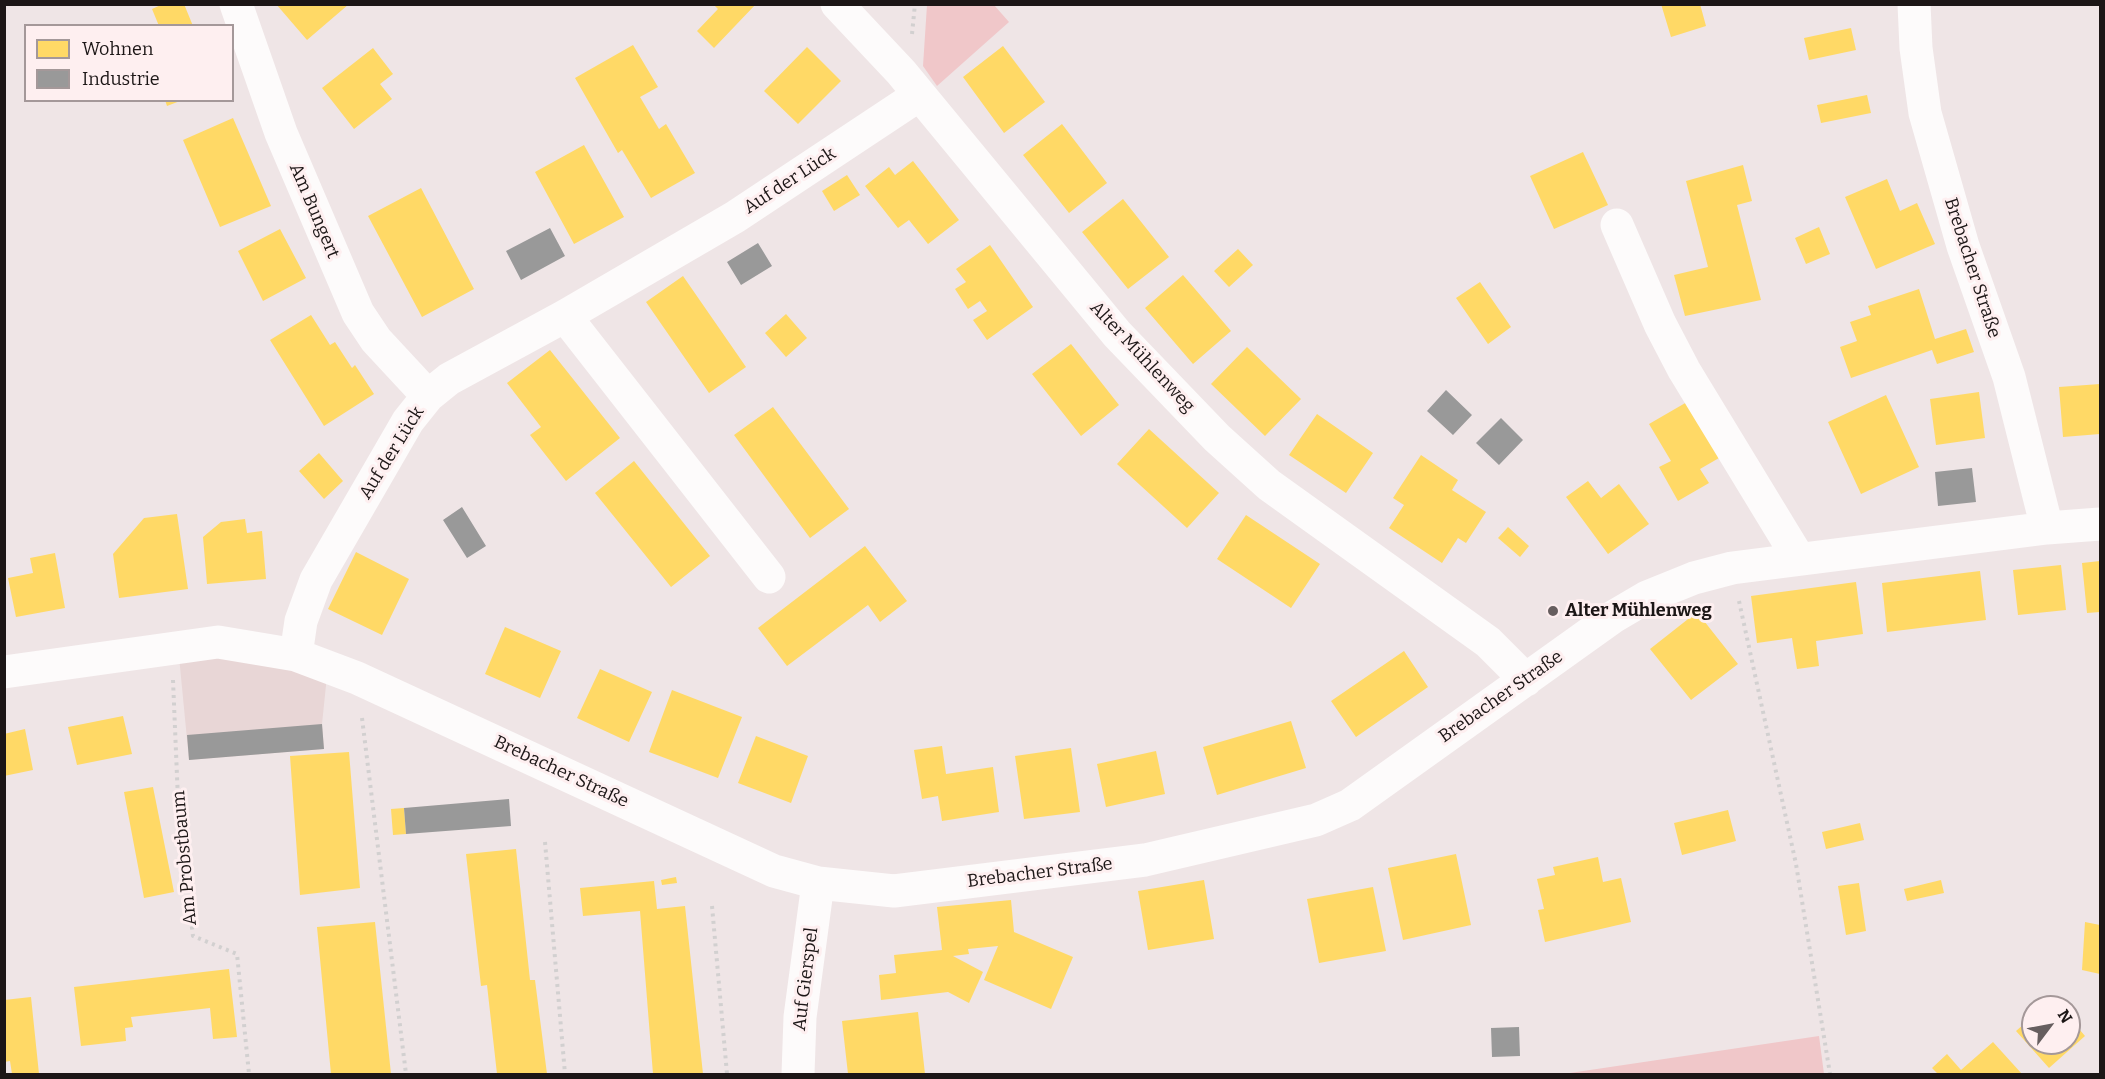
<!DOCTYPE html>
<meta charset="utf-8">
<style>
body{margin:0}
#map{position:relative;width:2105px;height:1079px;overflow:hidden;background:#efe5e6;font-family:Bitter,serif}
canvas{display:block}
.frame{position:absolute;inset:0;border:6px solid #1c1616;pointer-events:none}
.legend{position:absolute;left:24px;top:24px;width:210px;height:78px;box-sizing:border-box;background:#feeff0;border:2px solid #a49899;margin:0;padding:8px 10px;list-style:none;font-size:18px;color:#1c1616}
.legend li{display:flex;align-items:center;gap:12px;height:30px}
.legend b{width:30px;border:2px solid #a49899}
.north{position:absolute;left:2021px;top:995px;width:60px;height:60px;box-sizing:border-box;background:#feeff0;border:2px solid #a49899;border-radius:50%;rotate:58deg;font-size:16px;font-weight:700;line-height:24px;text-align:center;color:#1c1616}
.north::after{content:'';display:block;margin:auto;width:21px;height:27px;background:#665e5f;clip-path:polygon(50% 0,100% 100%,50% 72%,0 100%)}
</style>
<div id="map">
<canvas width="2105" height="1079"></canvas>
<div class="frame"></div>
<ul class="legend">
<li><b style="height:16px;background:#ffd966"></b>Wohnen</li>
<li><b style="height:16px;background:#999"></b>Industrie</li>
</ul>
<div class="north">N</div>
</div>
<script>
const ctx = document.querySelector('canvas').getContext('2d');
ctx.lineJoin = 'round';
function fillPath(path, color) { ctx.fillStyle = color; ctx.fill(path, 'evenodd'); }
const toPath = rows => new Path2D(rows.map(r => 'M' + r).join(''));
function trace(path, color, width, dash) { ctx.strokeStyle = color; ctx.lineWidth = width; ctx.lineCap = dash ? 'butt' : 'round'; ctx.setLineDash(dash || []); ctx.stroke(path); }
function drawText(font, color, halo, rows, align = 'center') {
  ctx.font = font + ' Bitter,serif'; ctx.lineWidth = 6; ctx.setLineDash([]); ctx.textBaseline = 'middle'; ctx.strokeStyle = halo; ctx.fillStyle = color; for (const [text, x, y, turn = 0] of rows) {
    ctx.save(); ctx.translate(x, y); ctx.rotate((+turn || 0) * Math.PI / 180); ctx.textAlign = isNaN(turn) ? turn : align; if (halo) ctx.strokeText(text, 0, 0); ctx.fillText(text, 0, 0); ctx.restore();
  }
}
fillPath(toPath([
 [178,646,328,666,322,724,324,749,189,760]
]), '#e8d6d6');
fillPath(toPath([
 [927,5,994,5,1009,22,937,86,923,66],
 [1819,1036,1824,1074,1563,1074]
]), '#f0c7c9');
fillPath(toPath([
 [163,4,184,4,193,26,159,26,152,9],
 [276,4,349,4,307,40],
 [713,4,756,4,714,48,697,31,718,9],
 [1661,4,1700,4,1706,26,1671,37],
 [1851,28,1856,50,1809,60,1804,38],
 [633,45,658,87,640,97,659,129,666,124,695,173,651,198,622,150,618,153,575,78],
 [1003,46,1045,102,1004,133,963,77],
 [807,47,841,81,798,124,764,91],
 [373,48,393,74,380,84,392,99,354,129,322,88],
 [1867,95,1871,113,1821,123,1817,105],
 [165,100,180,100,180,101,167,106],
 [233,118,271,206,220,227,183,140],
 [1062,124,1107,183,1069,213,1023,155],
 [584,145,624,217,574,244,535,172],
 [1583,152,1608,205,1554,229,1530,176],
 [913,161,959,220,928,244,909,220,898,228,865,186,889,167,895,175],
 [1743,165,1752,201,1737,205,1761,300,1685,316,1674,275,1708,267,1686,181],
 [847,175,860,195,834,211,822,191],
 [1887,179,1900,211,1917,203,1935,244,1876,269,1845,197],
 [421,188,474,289,422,317,368,216],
 [1123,199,1169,257,1128,289,1082,232],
 [1819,227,1830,254,1806,264,1795,238],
 [280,229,306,278,263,301,238,251],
 [990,245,1033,307,987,340,973,320,987,311,980,301,968,309,955,289,966,282,956,269],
 [1238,249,1253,265,1229,287,1214,271],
 [1183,275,1231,331,1193,364,1145,308],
 [683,276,746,367,709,393,646,302],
 [1480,282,1511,327,1488,344,1456,298],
 [1919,289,1935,339,1966,329,1974,352,1937,364,1932,350,1851,378,1840,347,1857,341,1850,322,1871,315,1868,306],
 [786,314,807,338,786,357,765,333],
 [311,315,330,345,335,342,352,368,355,365,374,394,324,426,270,340],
 [1071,344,1119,405,1081,436,1032,374],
 [1247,347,1301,399,1265,436,1211,384],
 [550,350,620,438,566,481,530,435,541,427,507,383],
 [2100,384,2100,434,2063,437,2059,387],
 [1979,392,1985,438,1936,445,1930,399],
 [1886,395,1919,467,1861,494,1828,422],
 [1687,402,1719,458,1700,469,1709,483,1678,501,1659,467,1671,461,1649,424],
 [773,407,849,509,810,538,734,435],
 [1317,414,1373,453,1346,493,1289,455],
 [1149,429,1219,493,1187,528,1117,464],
 [319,453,343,481,324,499,299,471],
 [1421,455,1458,480,1452,490,1486,512,1466,543,1458,538,1442,563,1389,528,1404,505,1393,498],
 [634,461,710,556,671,587,595,493],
 [1588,481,1601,498,1619,484,1649,524,1608,554,1566,497],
 [177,514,188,589,119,598,113,554,144,518],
 [1246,515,1320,564,1291,608,1217,559],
 [245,519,247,533,262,531,266,579,207,584,203,537,221,522],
 [1508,527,1529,546,1520,557,1498,538],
 [865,546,907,601,880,622,868,605,787,666,758,628],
 [356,552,409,579,382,635,328,609],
 [55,553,65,608,16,617,8,578,33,573,30,558],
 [2100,561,2100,612,2087,613,2082,563],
 [2061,565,2066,610,2018,615,2013,570],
 [1980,571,1986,620,1887,632,1882,583],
 [1856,582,1863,634,1816,641,1819,666,1797,669,1792,638,1757,643,1751,596],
 [1697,612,1738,664,1691,700,1650,649],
 [505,627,561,651,540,698,485,674],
 [1404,651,1428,687,1356,737,1331,701],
 [600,669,652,692,629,742,577,718],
 [672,690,742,717,718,778,649,752],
 [123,716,132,754,77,765,68,727],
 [1291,721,1306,768,1217,795,1203,747],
 [25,729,33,770,4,776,4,734],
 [756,736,808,756,791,803,738,783],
 [942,746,946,774,993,767,999,812,942,821,938,796,922,799,914,750],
 [1071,748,1080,812,1024,819,1015,756],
 [1156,751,1165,794,1106,807,1097,764],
 [349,752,360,888,300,895,290,756],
 [153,787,174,892,144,898,124,792],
 [404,808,406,834,393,835,391,809],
 [1728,810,1736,841,1682,855,1674,823],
 [1860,823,1864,840,1826,849,1822,832],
 [516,849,530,980,535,980,547,1074,497,1074,487,985,481,986,466,854],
 [1456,854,1471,925,1403,940,1388,868],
 [1598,857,1603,882,1621,878,1631,922,1545,942,1538,910,1544,909,1537,879,1555,875,1553,867],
 [676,877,677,883,662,885,661,880],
 [1204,880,1214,939,1148,950,1138,891],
 [1941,880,1944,893,1907,901,1904,889],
 [654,881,657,909,685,906,703,1074,653,1074,640,911,583,916,580,888],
 [1859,883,1866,931,1846,935,1838,886],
 [1373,887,1386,951,1319,963,1307,899],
 [1011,900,1014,932,1073,957,1051,1009,984,980,998,946,968,949,969,954,953,956,983,972,969,1003,948,992,881,1000,879,975,896,973,894,955,942,950,937,907],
 [375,922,391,1074,331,1074,317,927],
 [2085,922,2100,925,2100,974,2082,970],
 [229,969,237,1037,213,1039,210,1008,131,1017,133,1027,125,1028,126,1041,81,1046,74,987],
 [31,997,39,1074,12,1074,10,1061,4,1062,4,1000],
 [2053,998,2060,1007,2043,1007],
 [918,1012,925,1074,848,1074,842,1021],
 [2033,1016,2033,1043,2069,1043,2069,1017,2085,1036,2049,1068,2016,1031],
 [1993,1042,2022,1074,1938,1074,1932,1068,1947,1054,1961,1070]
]), '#ffd966');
fillPath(toPath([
 [550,228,565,256,521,280,506,251],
 [758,243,772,266,741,285,727,262],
 [1446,390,1472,415,1453,435,1427,411],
 [1501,418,1523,440,1499,465,1476,443],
 [1972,468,1976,502,1938,506,1935,472],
 [462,507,486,546,467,558,443,520],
 [322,724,324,749,189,760,187,735],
 [509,799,511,826,406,834,404,808],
 [1519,1027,1520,1056,1492,1057,1491,1028]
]), '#999');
trace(toPath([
 [912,34,915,4],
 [1739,601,1796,864,1830,1074],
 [173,680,179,824,193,936,237,954,249,1074],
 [362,718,406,1074],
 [545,842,565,1074],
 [712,906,727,1074]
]), '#d2d0d0', 4, [3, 4.5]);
trace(toPath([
 [236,4,281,133,358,313,376,340,428,396],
 [837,4,901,72,1117,334,1217,438,1269,485,1488,642,1526,680],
 [1914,4,1916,48,1925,113,1963,246,2009,377,2047,528],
 [1617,225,1660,324,1684,370,1799,559],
 [565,316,769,577],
 [296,655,301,621,316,580,408,421,428,396,449,379,565,316,735,217,919,95],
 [4,672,218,642,296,655,357,678,774,871,818,883,894,891,1145,860,1316,820,1350,805,1613,617,1647,597,1694,578,1732,568,2047,528,2100,524],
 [798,1074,800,1017,818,883]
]), '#fdfbfb', 33);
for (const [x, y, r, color] of [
 [1553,611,6,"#665e5f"]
]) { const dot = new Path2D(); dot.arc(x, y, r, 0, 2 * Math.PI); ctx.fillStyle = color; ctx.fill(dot); trace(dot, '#feeff0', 2); }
drawText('18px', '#1c1616', '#feeff0', [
 ["Auf der Lück",790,181,-33],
 ["Am Bungert",314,211,67],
 ["Brebacher Straße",1972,268,72],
 ["Alter Mühlenweg",1142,357,47],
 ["Auf der Lück",392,453,-58],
 ["Brebacher Straße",1501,697,-35],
 ["Brebacher Straße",561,772,25],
 ["Am Probstbaum",185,858,-95],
 ["Brebacher Straße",1040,873,-7],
 ["Auf Gierspel",806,979,-83]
]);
drawText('bold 18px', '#1c1616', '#feeff0', [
 ["Alter Mühlenweg",1565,611]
], 'left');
</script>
